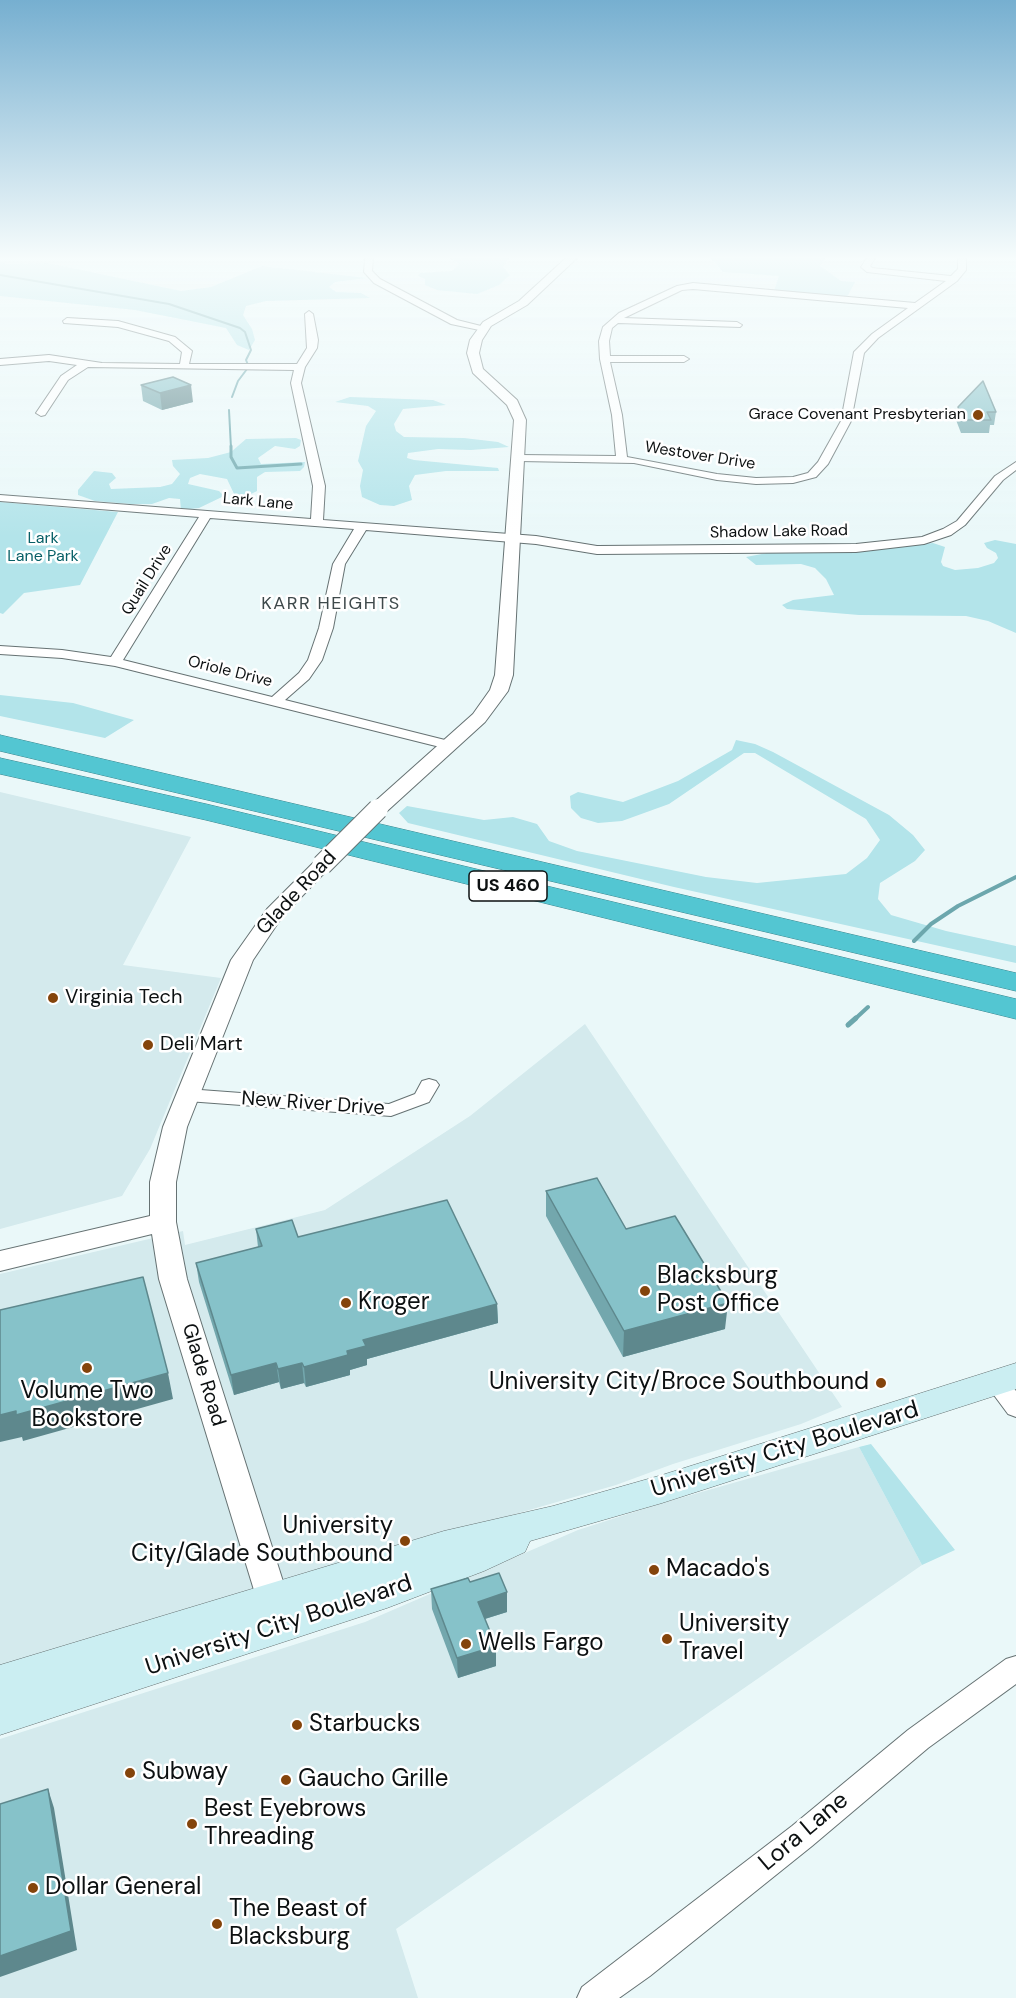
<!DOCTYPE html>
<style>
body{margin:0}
canvas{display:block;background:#eaf8f9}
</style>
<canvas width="1016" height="1998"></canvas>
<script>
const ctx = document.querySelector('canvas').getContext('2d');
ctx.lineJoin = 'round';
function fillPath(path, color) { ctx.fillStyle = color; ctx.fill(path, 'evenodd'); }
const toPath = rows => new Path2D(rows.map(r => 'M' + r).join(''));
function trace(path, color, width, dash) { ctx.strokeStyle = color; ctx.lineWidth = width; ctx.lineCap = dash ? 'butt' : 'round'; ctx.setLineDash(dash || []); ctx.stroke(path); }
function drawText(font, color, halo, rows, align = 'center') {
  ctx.font = font + ' "DM Sans",sans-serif'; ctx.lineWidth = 5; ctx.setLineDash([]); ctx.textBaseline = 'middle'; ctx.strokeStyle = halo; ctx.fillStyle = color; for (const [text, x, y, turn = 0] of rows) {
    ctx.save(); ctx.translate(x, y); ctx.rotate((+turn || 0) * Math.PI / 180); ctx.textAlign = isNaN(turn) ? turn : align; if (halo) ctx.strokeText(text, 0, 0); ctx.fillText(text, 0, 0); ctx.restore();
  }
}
fillPath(toPath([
 [0,792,191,837,123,965,221,978,150,1149,122,1196,0,1229],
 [585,1024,842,1407,801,1424,673,1464,616,1485,328,1568,0,1669,0,1274,183,1231,185,1245,325,1210,470,1116],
 [859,1447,922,1565,396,1929,418,1998,0,1998,0,1739,365,1622,578,1530,656,1505]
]), '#d4eaed');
fillPath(toPath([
 [429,258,509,258,503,267,510,275,499,285,477,294,437,290,425,285,425,279,418,276,420,273,452,271,459,264,450,258],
 [711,258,825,258,820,266,841,281,855,282,847,297,774,291,779,276,723,272],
 [0,261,6,264,48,263,181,291,211,287,262,266,367,278,335,282,329,287,336,292,361,293,370,298,266,301,246,306,243,315,252,329,255,340,249,350,237,345,226,328,135,310,0,296],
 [350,397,433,400,446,405,403,409,394,424,396,431,404,437,464,438,498,442,509,447,471,450,438,449,408,453,407,458,414,460,498,468,499,471,446,471,415,475,409,486,412,500,394,506,380,505,362,497,360,486,363,470,358,461,366,426,376,411,368,406,335,402],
 [296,438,301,440,300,446,295,449,275,446,258,458,261,464,305,462,304,467,300,471,265,472,257,477,257,491,247,496,235,496,227,479,200,474,190,478,188,484,219,491,224,496,199,508,181,510,180,499,169,498,152,504,131,504,95,501,78,495,78,490,94,471,112,473,116,478,109,484,111,489,160,487,172,484,180,474,173,466,172,460,208,458,231,452,246,439],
 [0,502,118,512,80,585,24,593,3,614,0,613],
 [995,540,1016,544,1016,633,988,621,966,616,859,615,787,609,782,605,793,600,834,595,826,579,815,568,801,564,756,565,746,557,767,553,833,553,933,543,945,547,941,562,943,566,955,570,978,568,994,563,998,558,996,553,987,548,984,543],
 [0,695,73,703,134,720,105,738,0,716],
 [736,740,755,744,773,752,889,815,913,835,925,850,915,861,880,883,878,899,891,915,946,931,1016,946,1016,963,674,887,408,823,399,813,407,806,484,820,513,817,537,824,549,841,577,851,706,877,757,883,846,874,867,858,880,840,866,819,755,753,744,753,669,804,622,821,598,823,581,818,571,808,570,796,578,792,623,802,678,781,732,750],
 [871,1444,955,1550,922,1565,859,1447]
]), '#b3e4ea');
trace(toPath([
 [0,275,169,304,240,328,245,332,251,350,246,360,248,365],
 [232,397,238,381,247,369],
 [229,410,231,448]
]), '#6ca7ad', 2);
trace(toPath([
 [231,446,231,457,237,468,301,464]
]), '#6ca7ad', 3);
trace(toPath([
 [914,941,931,924,958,906,1016,877],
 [855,1019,868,1007]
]), '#6ca7ad', 4);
trace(toPath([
 [848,1025,856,1018]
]), '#6ca7ad', 5);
const minor = toPath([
 [365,258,373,258,372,271,380,279,457,320,489,328,484,331,451,324,374,283,364,272,365,258],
 [867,258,875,258,870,266,872,268,951,276,958,269,958,258,966,258,966,270,957,281,878,338,864,353,851,421,828,464,816,477,793,483,756,484,717,480,634,463,519,461,514,458,519,455,616,456,612,415,600,359,599,341,603,327,619,313,677,286,693,283,915,303,946,281,867,272,861,267,867,258],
 [693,289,908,308,872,334,854,352,841,421,818,462,808,473,793,477,756,478,717,474,627,457,622,415,610,362,684,362,689,359,684,356,610,356,609,341,612,328,618,323,740,327,742,325,737,322,624,318,682,290,693,289],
 [309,311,313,314,318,340,317,348,305,367,301,383,325,486,323,520,536,536,597,546,856,544,922,537,943,529,957,521,995,476,1016,462,1016,470,1003,480,965,525,951,535,924,544,856,552,597,554,536,544,366,530,345,564,333,628,322,660,309,679,285,700,453,742,455,745,448,749,115,666,62,658,0,654,0,646,62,650,111,657,199,517,0,501,0,495,311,519,313,486,291,383,294,370,88,367,68,380,45,415,41,416,36,413,61,376,77,365,49,361,0,365,0,359,49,355,102,363,180,364,182,352,169,341,118,327,64,323,63,321,67,318,118,321,175,337,192,351,189,364,297,364,307,348,305,314,309,311],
 [210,518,354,529,333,564,319,628,308,660,299,673,272,697,123,660,210,518],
 [429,1079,436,1081,439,1085,429,1102,391,1116,187,1101,180,1099,177,1095,180,1091,187,1089,389,1104,415,1094,422,1081,429,1079],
 [997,1374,1005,1377,1016,1391,1016,1417,1008,1414,985,1383,989,1377,997,1374],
 [1016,1656,1016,1684,928,1748,812,1846,650,1976,619,1998,577,1998,582,1987,792,1826,908,1730,1006,1659,1016,1656]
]);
const tertiary = toPath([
 [566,258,577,258,527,305,491,326,482,340,479,353,483,369,517,400,526,420,513,675,508,691,485,722,385,813,371,813,368,809,371,805,473,714,490,690,495,675,514,420,507,405,473,373,467,353,470,340,483,322,519,301,566,258],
 [322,859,329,861,332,865,282,917,253,960,187,1127,176,1182,176,1222,187,1279,293,1613,289,1623,277,1627,265,1623,261,1613,159,1279,152,1234,0,1271,0,1251,150,1216,150,1182,163,1127,231,960,267,909,315,861,322,859]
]);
const secondary = toPath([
 [1016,1363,1016,1389,662,1503,530,1541,525,1552,484,1571,387,1608,0,1735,0,1665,444,1531,553,1506,662,1475,1016,1363]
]);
const motorway = toPath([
 [0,735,1016,973,1016,991,0,751,0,735],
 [0,758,206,804,1016,999,1016,1019,206,820,0,774,0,758]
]);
trace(minor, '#667273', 2);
trace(tertiary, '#667273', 2);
trace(secondary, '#667273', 1);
trace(motorway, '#3a868e', 1);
fillPath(minor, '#fff');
fillPath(tertiary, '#fff');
fillPath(secondary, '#cbeef2');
fillPath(motorway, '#53c6d2');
const tertiaryBridge = toPath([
 [322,865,378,809]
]);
trace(tertiaryBridge, '#667273', 22, []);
trace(tertiaryBridge, '#fff', 20);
fillPath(toPath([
 [141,385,193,402,162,410,143,401],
 [958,407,996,412,994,425,990,425,989,433,961,433,956,420],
 [546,1191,626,1229,725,1329,623,1357,546,1216],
 [256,1229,298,1237,497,1304,498,1323,367,1359,367,1365,350,1370,350,1375,306,1387,304,1383,281,1389,279,1382,234,1395,199,1282,196,1263,258,1247],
 [470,1582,507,1592,507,1612,485,1619,496,1646,496,1666,458,1678,432,1609,431,1589]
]), '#73a7ad');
fillPath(toPath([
 [191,385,193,402,162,410,160,393],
 [728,1303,725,1329,623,1357,624,1331],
 [497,1304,498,1323,367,1359,367,1365,350,1370,350,1375,306,1387,304,1367,347,1351,363,1340],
 [276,1363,279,1382,234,1395,231,1375],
 [302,1363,304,1383,281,1389,278,1369],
 [168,1373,173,1399,23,1441,22,1437,0,1442,0,1415],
 [507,1592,507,1612,478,1621,478,1602],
 [496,1646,496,1666,458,1678,457,1658],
 [48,1789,54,1808,77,1950,0,1977,0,1956]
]), '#5e888d');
const building = toPath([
 [173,377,191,385,160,393,141,385,173,377],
 [983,381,996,412,987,412,991,420,963,420,958,407,983,381],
 [597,1178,626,1229,675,1216,728,1303,624,1331,546,1191,597,1178],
 [447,1200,497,1304,363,1340,366,1346,347,1351,348,1355,304,1367,302,1363,278,1369,276,1363,231,1375,196,1263,262,1246,256,1229,292,1220,298,1237,447,1200],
 [143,1277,168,1373,16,1415,16,1411,0,1415,0,1310,143,1277],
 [499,1573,507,1592,478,1602,496,1646,457,1658,431,1589,468,1578,470,1582,499,1573],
 [48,1789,71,1931,0,1956,0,1804,48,1789]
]);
fillPath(building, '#86c2c9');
trace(building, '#5e888d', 1.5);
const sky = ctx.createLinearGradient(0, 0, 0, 537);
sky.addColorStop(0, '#76afd0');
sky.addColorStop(0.48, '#f6fcfc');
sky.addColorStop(1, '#f6fcfc00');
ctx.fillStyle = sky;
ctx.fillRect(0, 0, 1016, 537);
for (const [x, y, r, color] of [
 [978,415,6,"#84440b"],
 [53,998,6,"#84440b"],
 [148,1045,6,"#84440b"],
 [645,1291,6,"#84440b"],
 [346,1303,6,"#84440b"],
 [87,1368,6,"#84440b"],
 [881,1383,6,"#84440b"],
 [405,1541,6,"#84440b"],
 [654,1570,6,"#84440b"],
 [667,1639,6,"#84440b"],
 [466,1644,6,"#84440b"],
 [297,1725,6,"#84440b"],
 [130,1773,6,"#84440b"],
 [286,1780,6,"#84440b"],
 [192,1824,6,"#84440b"],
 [33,1888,6,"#84440b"],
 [217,1924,6,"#84440b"]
]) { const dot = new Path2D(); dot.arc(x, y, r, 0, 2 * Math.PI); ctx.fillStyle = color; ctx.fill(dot); trace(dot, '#fff', 2); }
drawText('16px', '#0c1011', '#fff', [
 ["Grace Covenant Presbyterian",966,415]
], 'right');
drawText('16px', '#0c1011', '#fff', [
 ["Westover Drive",700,456,9],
 ["Lark Lane",258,502,5],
 ["Shadow Lake Road",779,532,-1],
 ["Quail Drive",147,580,-58],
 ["Oriole Drive",230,672,14]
]);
drawText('16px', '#075f66', '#fff', [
 ["Lark",43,539],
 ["Lane Park",43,557]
]);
ctx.letterSpacing = '1.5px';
drawText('18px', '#3e494b', '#fff', [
 ["KARR HEIGHTS",331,604]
]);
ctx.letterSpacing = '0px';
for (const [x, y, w] of [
 [508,886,78]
]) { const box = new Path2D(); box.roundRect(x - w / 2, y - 15, w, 30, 4.5); ctx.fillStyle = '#fff'; ctx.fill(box); trace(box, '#0c1011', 1.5); }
drawText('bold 18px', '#0c1011', null, [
 ["US 460",508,886]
]);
drawText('20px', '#0c1011', '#fff', [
 ["Glade Road",297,893,-47],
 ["New River Drive",313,1104,4],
 ["Glade Road",203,1375,73]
]);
drawText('20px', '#0c1011', '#fff', [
 ["Virginia Tech",65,998],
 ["Deli Mart",160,1045]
], 'left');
drawText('24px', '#0c1011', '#fff', [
 ["Blacksburg",657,1277],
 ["Post Office",657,1305],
 ["Kroger",358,1303],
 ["University City/Broce Southbound",869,1383,"right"],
 ["Volume Two",87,1392,"center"],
 ["Bookstore",87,1420,"center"],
 ["University",393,1527,"right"],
 ["City/Glade Southbound",393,1555,"right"],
 ["Macado's",666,1570],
 ["University",679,1625],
 ["Travel",679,1653],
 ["Wells Fargo",478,1644],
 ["Starbucks",309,1725],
 ["Subway",142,1773],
 ["Gaucho Grille",298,1780],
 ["Best Eyebrows",204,1810],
 ["Threading",204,1838],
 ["Dollar General",45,1888],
 ["The Beast of",229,1910],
 ["Blacksburg",229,1938]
], 'left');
drawText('24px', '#0c1011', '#fff', [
 ["University City Boulevard",785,1450,-17],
 ["University City Boulevard",279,1626,-18],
 ["Lora Lane",804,1832,-40]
]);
</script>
